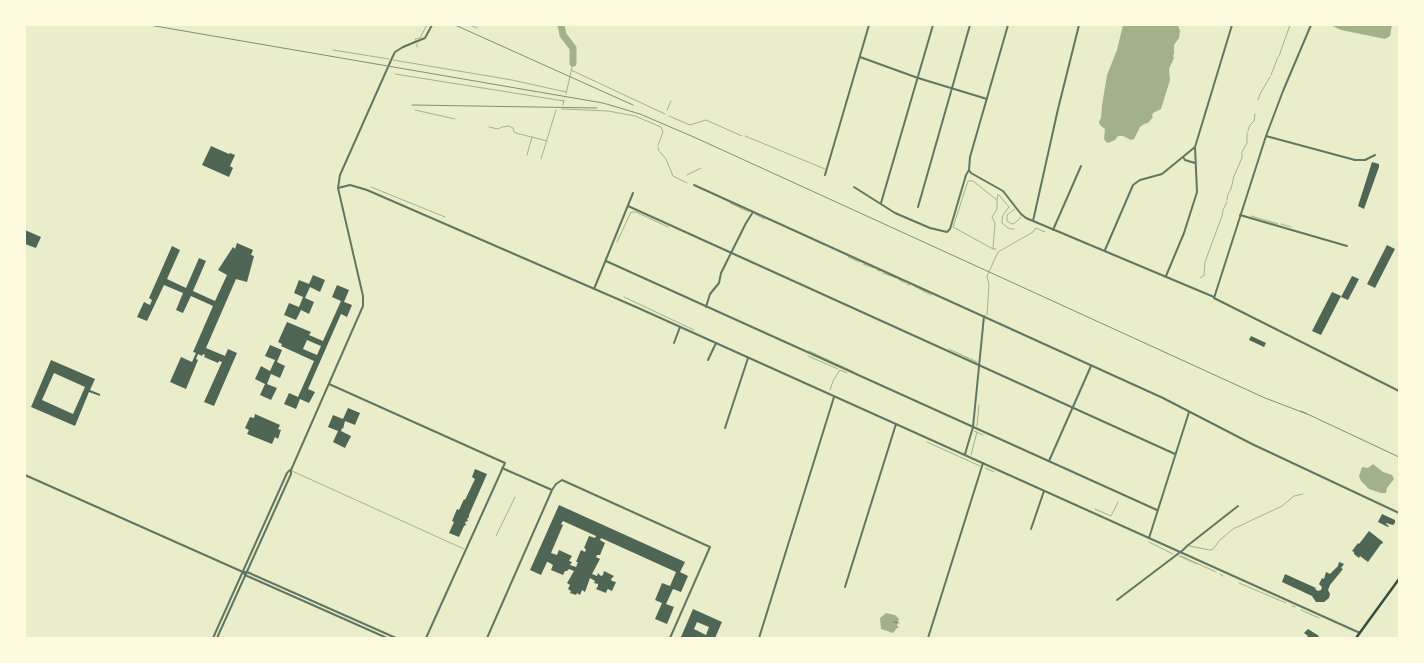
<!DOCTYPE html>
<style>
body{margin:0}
#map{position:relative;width:1424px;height:663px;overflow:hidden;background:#e9edc9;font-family:"Roboto Condensed",sans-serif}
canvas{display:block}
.frame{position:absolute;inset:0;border:26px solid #fefae0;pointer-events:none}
</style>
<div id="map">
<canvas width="1424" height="663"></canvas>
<div class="frame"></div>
</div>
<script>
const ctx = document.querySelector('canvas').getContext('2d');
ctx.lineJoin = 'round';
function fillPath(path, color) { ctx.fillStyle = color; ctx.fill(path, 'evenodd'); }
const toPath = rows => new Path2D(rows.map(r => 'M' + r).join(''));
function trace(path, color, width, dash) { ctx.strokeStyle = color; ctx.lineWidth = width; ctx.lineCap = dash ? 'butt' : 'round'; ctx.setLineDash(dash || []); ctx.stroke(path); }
fillPath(toPath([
 [1123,25,1178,25,1180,31,1179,38,1174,45,1174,54,1173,56,1174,58,1169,69,1170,80,1161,109,1153,113,1152,116,1153,117,1148,123,1144,124,1140,127,1134,139,1131,140,1123,136,1118,136,1115,140,1108,143,1106,142,1104,139,1105,129,1100,125,1099,122,1101,118,1102,105,1107,75,1117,50],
 [1330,25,1392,25,1390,36,1385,39,1341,30],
 [1373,464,1383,472,1392,475,1394,479,1387,488,1386,493,1381,493,1369,489,1361,481,1359,476,1362,467,1368,468],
 [886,613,895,615,899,619,897,625,899,628,897,628,893,633,881,629,880,618]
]), '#a3b18a');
trace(toPath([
 [470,25,477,28],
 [416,41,415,39,420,38,427,25],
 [417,44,417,47],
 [333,50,389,59],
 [1279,56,1290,25],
 [393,60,512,80,566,92],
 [571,70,665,114],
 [395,74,564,101],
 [1271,75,1278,57],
 [566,94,573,63],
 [1258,100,1260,94,1270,77],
 [563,105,564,100],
 [562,109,608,111,635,116,661,127,663,132,658,145],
 [415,110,455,119],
 [667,110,671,101],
 [669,116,690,125,706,120,742,136],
 [489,127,498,129,502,127,509,126,513,128,514,132,516,133,547,141],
 [1248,131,1250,125,1254,121,1255,114],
 [745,136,825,169],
 [658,147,659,151],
 [660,152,666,159,673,176,687,183],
 [1242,152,1247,143,1247,133],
 [527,155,532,137],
 [541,159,556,110],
 [687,175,701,168],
 [371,187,445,217],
 [997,200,998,194,1009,207,1003,215,1002,220,1002,223,1008,228,1011,229,1014,229],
 [1227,200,1228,194,1231,189,1234,176,1242,158,1242,153],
 [730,203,749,212],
 [755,214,764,219],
 [1251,216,1278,224],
 [1281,224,1291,227],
 [617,242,631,212,636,212,668,227],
 [993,249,953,227,968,181,973,181,997,200,997,209,992,217,995,223,993,249,996,249],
 [848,257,859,262],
 [863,264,874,268],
 [877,270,880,271],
 [883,273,896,278],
 [1204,276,1205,262,1222,216,1223,210,1227,202],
 [1200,278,1203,276],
 [898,279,905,283],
 [907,284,910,285],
 [914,286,931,295],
 [624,297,694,330],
 [987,315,989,285,987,276,998,252,1033,232,1036,228,1045,232],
 [949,349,977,362],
 [809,351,854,372],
 [808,356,838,369],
 [830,390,833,381,840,370,847,373],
 [977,426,979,405],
 [974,431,983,435],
 [927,442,980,466],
 [971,455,977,432],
 [985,468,994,472],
 [1095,509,1111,516,1118,502],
 [496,536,515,497],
 [1149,542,1173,554],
 [1189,546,1210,550,1213,549,1220,540,1233,529,1282,506,1294,496,1303,494],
 [1179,556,1197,564],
 [1181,556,1216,572],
 [1220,574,1223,576],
 [1239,583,1286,603],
 [1292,606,1295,607],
 [1301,610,1319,618]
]), '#a3b18a', 1);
trace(toPath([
 [561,25,563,35,573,48,573,63]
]), '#a3b18a', 7);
fillPath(toPath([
 [211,146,229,154,230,153,235,155,230,166,233,168,229,177,202,165],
 [1372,162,1379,164,1379,167,1364,209,1358,206],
 [25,230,41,237,36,248,25,244],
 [237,243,253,250,251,255,254,256,247,282,236,279,206,348,225,356,228,349,237,353,214,406,204,402,222,362,219,361,218,363,204,357,205,355,203,354,202,356,198,354,196,359,198,360,186,389,170,382,181,357,192,362,196,353,193,352,213,306,191,296,183,313,176,310,183,293,164,285,147,321,137,317,144,302,150,305,152,300,149,298,172,246,180,250,167,279,186,288,199,258,206,261,193,291,215,301,227,275,218,270,233,247,235,249],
 [1387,245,1395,249,1375,288,1367,284],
 [313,275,325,280,320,292,310,287,305,298,314,302,309,314,301,310,296,320,284,315,289,303,299,307,303,297,294,293,299,280,309,284],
 [1352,276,1359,279,1348,300,1341,297],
 [337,285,349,290,344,302,352,305,347,317,341,314,308,389,315,392,309,403,300,399,296,409,284,404,289,393,298,397,314,361,281,346,282,344,278,342,287,322,311,332,309,335,323,341,341,301,332,297],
 [307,340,321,346,317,355,303,349],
 [1332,292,1341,296,1321,335,1312,331],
 [1251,336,1266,343,1264,347,1249,340],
 [270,345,282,350,277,362,285,366,280,378,271,374,267,384,277,388,271,400,260,395,265,384,255,379,261,366,270,371,275,360,265,356],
 [51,360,95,379,90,390,100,394,100,396,89,392,75,426,31,407],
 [54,373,85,387,73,414,42,400],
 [348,408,360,413,355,425,345,421,343,429,342,428,341,431,351,436,345,448,333,442,338,431,328,427,333,415,343,419],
 [255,414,280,425,278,429,281,430,278,439,275,437,272,444,247,434,249,430,245,428,250,417,254,418],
 [475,469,487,474,469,515,469,517,467,519,468,521,465,522,466,525,464,526,459,537,449,533,454,522,452,521,457,509,459,510,464,499,465,500,475,479,472,477],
 [559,505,685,562,680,572,688,576,681,592,673,589,666,604,674,607,667,624,655,619,662,603,655,600,662,583,670,586,676,572,601,538,600,540,605,543,600,555,597,555,596,557,600,559,592,574,597,576,598,573,601,576,603,575,604,571,614,576,611,579,612,581,616,582,612,591,608,589,607,590,606,593,596,589,598,586,598,584,594,583,595,581,590,578,585,592,582,590,580,595,577,593,576,595,570,593,571,591,568,589,570,585,567,583,574,571,569,569,567,571,565,571,563,575,551,570,553,565,548,562,547,562,541,575,530,570],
 [563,521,596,536,595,538,589,536,584,548,586,549,585,552,581,550,576,562,578,562,576,567,570,565,572,562,569,561,572,556,559,550,557,555,551,553,563,525,561,524],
 [1382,514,1395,520,1395,523,1393,525,1386,523,1386,524,1389,526,1388,527,1378,522],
 [1369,531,1383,542,1382,544,1381,544,1368,562,1360,556,1359,558,1354,554,1354,552,1352,551,1358,543,1359,544],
 [1339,562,1344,564,1341,568,1343,569,1330,585,1328,590,1330,594,1329,598,1324,602,1316,602,1312,596,1282,582,1285,574,1316,588,1315,589,1318,591,1321,590,1322,587,1319,584,1322,578,1324,579,1326,572,1330,574,1338,566],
 [693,609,722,622,715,638,681,637],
 [697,622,709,627,706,635,694,629],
 [1308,629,1319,636,1317,638,1306,638,1308,636,1304,633]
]), '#4f6655');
trace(toPath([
 [894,622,899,623]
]), '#344e41', 0.5);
trace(toPath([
 [1015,209,1007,215,1007,221,1012,224,1015,223,1021,217],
 [292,471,464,549]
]), '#617663', 0.5);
trace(toPath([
 [860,57,918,78,987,99],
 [1266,136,1355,160,1365,160,1375,155],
 [1183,157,1185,160,1195,163],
 [969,170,971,173,1003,191,1021,214,1026,218,1214,297],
 [825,175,869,25],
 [694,185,1163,398,1252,444,1399,513],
 [854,187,895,213,930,228,947,232,950,229,966,175,969,170,970,157,1008,25],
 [338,188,340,175,392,58,395,52,403,47,425,38,432,25],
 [881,203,933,25],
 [628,206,1175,454],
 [918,207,970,25],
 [1240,215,1347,246],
 [1033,221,1058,109,1079,25],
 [1053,230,1081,166],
 [1105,250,1133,185,1140,180,1162,174,1195,147],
 [606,261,1157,510],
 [1166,276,1184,233,1197,192,1195,147,1232,25],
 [594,289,633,193],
 [706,307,710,294,719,283,721,273,746,223,753,212],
 [674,343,680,327],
 [708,360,716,343],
 [329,384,505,463,426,638],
 [725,428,748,358],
 [965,454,973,427,984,316],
 [1049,461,1091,366],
 [502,468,552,490],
 [25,475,243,572],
 [1031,529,1044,491],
 [1149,538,1189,412],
 [845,587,896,424],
 [1117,600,1183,550,1187,546,1238,506],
 [487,638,552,490,556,484,562,480,710,547,670,638],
 [759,638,834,397],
 [928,638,983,463]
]), '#617663', 2);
trace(toPath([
 [1311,25,1283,91,1266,136,1214,298,1399,391],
 [243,572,247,572,396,638],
 [243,572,245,575,387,638],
 [213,638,287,473,290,470],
 [217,638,291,474,291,470,363,306,363,296,338,188,350,185,367,190,636,307,1360,633]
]), '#617663', 2);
trace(toPath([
 [1356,638,1399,579]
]), '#344e41', 2.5);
trace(toPath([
 [149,25,568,97,603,103,640,114,696,138,1265,398,1307,414],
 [455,25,633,105],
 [412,105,597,108],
 [1301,411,1399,457]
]), '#7c8e77', 1);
</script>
